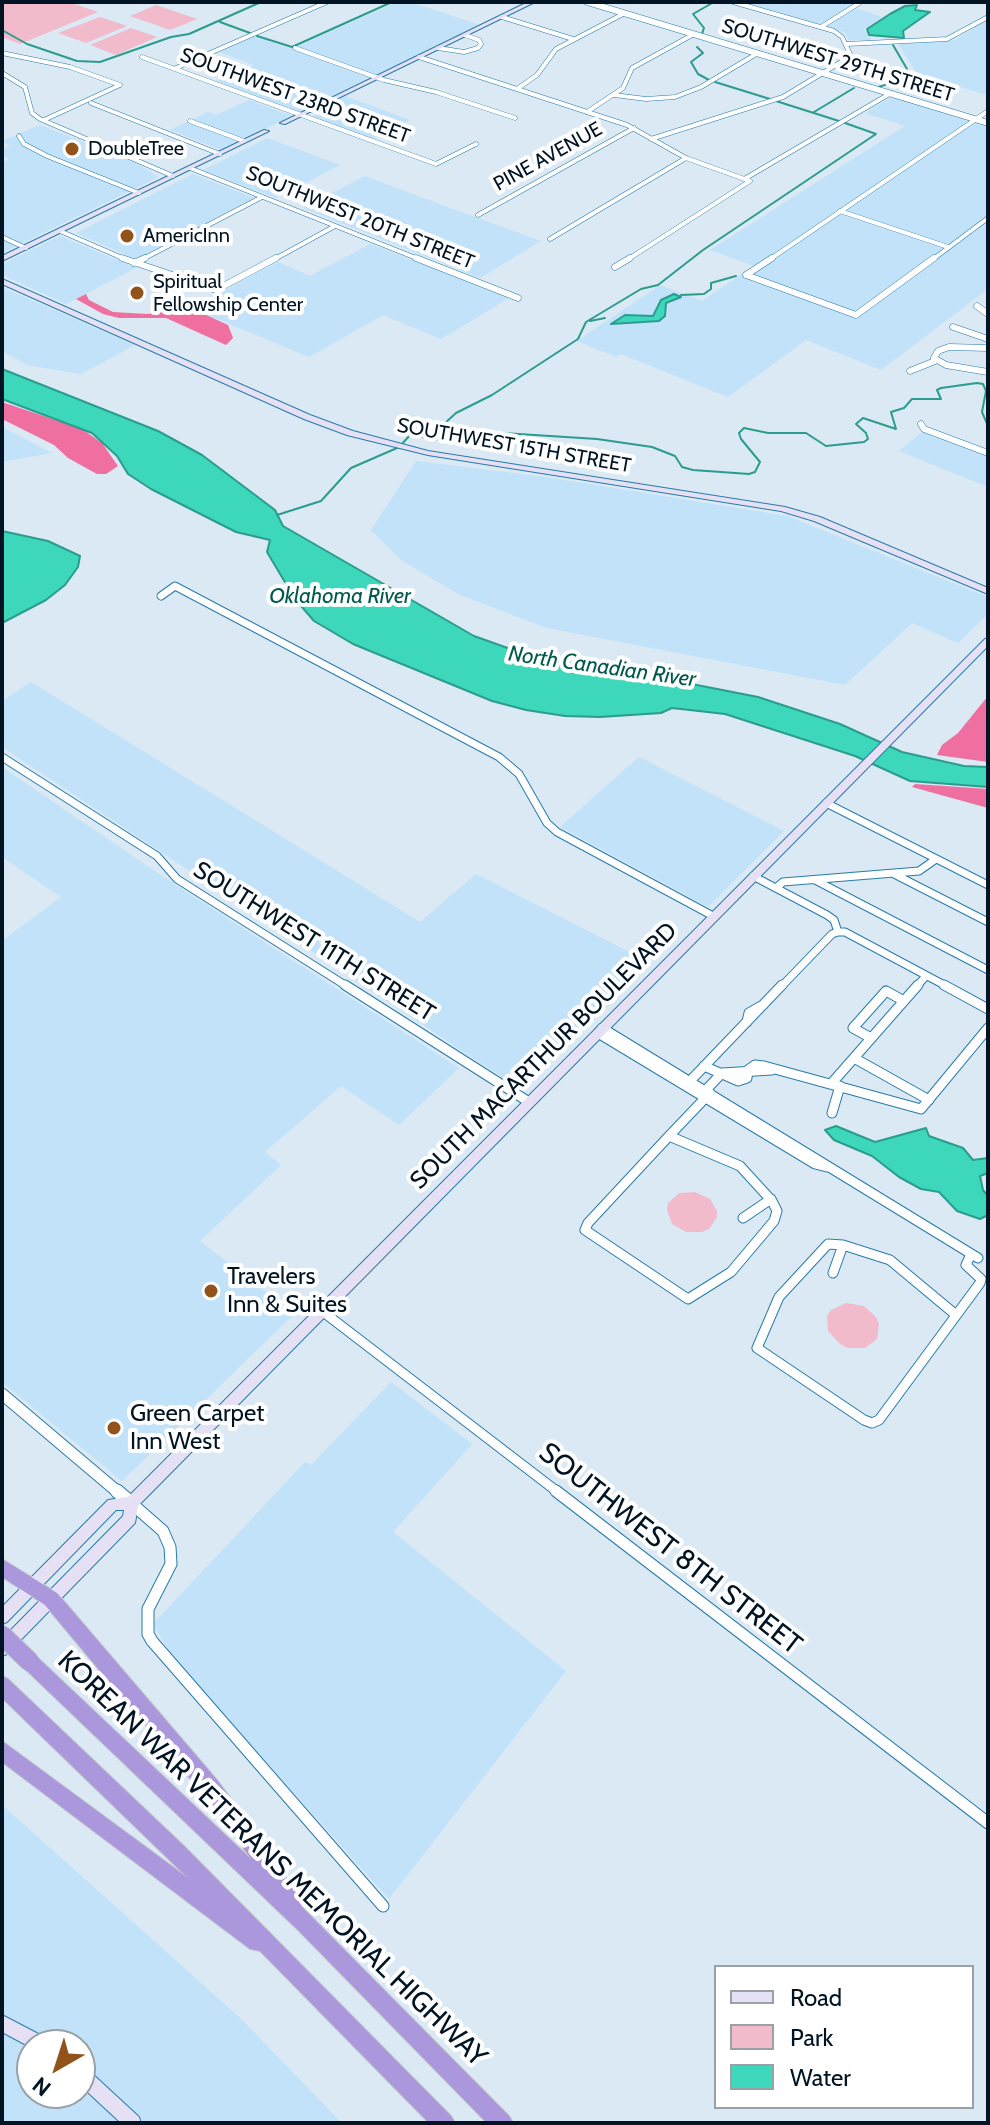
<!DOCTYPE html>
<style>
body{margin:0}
#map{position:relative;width:990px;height:2125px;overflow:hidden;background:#dae9f3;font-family:Cabin,sans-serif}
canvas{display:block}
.frame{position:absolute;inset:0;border:4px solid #001423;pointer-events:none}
.legend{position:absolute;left:714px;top:1965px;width:260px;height:144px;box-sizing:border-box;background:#fff;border:2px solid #99a1a7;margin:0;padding:10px 14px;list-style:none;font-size:24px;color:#001423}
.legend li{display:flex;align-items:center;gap:16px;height:40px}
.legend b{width:40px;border:2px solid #99a1a7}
.north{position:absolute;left:16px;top:2029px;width:80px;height:80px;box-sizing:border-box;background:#fff;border:2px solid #99a1a7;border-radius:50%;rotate:219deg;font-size:22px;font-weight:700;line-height:32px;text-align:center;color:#001423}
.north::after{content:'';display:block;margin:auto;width:28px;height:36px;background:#92531a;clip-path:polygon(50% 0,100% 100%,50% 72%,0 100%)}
</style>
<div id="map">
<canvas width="990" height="2125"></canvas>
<div class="frame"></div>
<ul class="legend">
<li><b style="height:10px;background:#e6e0f4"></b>Road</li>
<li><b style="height:22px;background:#f1bbcc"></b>Park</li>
<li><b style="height:22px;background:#3dd7bb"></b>Water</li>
</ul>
<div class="north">N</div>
</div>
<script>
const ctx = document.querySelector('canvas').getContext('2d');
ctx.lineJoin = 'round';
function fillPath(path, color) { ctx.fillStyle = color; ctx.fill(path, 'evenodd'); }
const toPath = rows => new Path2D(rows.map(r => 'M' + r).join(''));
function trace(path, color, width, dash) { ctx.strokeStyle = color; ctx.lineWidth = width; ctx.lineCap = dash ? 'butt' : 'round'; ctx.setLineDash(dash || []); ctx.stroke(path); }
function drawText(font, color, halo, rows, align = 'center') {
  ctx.font = font + ' Cabin,sans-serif'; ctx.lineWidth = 8; ctx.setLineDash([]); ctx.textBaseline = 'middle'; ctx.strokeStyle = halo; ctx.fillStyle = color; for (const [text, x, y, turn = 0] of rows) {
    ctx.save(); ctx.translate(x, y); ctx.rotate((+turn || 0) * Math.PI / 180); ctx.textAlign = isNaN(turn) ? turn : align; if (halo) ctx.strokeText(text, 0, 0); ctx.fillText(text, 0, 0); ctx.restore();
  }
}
fillPath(toPath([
 [397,2,410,2,480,25,299,112,217,81,254,65,220,52,255,36,292,49],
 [740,2,856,2,851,7,882,17,864,29,871,40,849,40,844,32,830,27],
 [988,19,988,95,918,75,898,44,955,40],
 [345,96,410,120,372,139,314,117,318,109],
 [891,97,988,126,988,289,881,370,806,340,728,397,621,354,616,357,577,341,660,285,702,301,754,266,710,250,905,126,865,113],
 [249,100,292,116,221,150,170,130,208,112,216,115],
 [40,125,138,164,159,177,2,253,2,163,9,159,2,155,2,150,10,146,2,141],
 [267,138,340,165,276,198,203,170],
 [193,174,254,198,136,259,76,233],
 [365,176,442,205,541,241,480,278,303,208],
 [60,236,136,268,66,304,2,275,2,264],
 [370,244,509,298,441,339,383,315,309,357,191,308,278,262,310,276],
 [2,287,135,345,81,374,27,365,2,351],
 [2,427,52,453,2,462],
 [922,432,988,457,988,487,899,451],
 [416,461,546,477,787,516,988,597,988,614,958,643,912,623,845,685,547,628,458,594,401,560,371,530],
 [31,682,420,922,476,874,651,963,523,1091,2,747,2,701],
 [639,757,784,831,708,907,560,827],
 [2,767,165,878,459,1068,399,1125,341,1086,265,1152,281,1165,200,1241,294,1314,122,1481,2,1382,2,941,61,897,2,857],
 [391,1382,472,1444,393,1532,566,1671,389,1899,200,1688,171,1654,153,1624,305,1462,311,1465],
 [2,1805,238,2016,342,2123,2,2123],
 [32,2045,80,2045,80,2093,32,2093]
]), '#c1e2f8');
fillPath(toPath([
 [2,2,69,2,98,12,20,44,2,37],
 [156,5,197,19,170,30,130,16],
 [100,17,127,26,86,43,58,33],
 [131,28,157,37,116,55,90,45],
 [695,1192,710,1199,717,1211,717,1217,709,1229,702,1232,686,1232,672,1224,667,1210,668,1203,679,1193],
 [846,1303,864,1306,876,1317,879,1324,877,1339,865,1348,848,1348,840,1344,828,1331,827,1316,831,1310]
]), '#f1bbcc');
fillPath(toPath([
 [86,294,89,300,113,312,147,314,191,308,228,325,233,338,226,345,166,318,119,318,103,314,76,299],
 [2,402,82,429,102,443,118,466,106,474,97,474,68,458,54,445,2,419],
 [988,696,988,762,937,755,942,745,958,733],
 [915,784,988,789,988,808,912,787]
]), '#ef6fa1');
const water = toPath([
 [917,5,915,10,930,12,903,31,904,38,869,35,867,29,890,14,905,6,917,5],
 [674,294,681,297,666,303,665,316,659,321,611,324,625,315,653,316,661,300,674,294],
 [2,369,158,431,202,455,275,510,283,526,474,636,544,661,610,668,758,697,840,724,902,752,964,766,988,767,988,787,910,781,855,756,725,714,672,708,661,713,600,717,565,716,526,710,492,701,353,644,314,621,295,599,267,552,270,540,236,532,151,489,128,474,117,456,92,433,2,399,2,369],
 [2,531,48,541,80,556,78,567,65,585,46,600,2,623,2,531],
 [836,1126,875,1142,926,1128,929,1136,963,1148,973,1160,988,1158,988,1173,980,1176,983,1190,988,1196,988,1215,980,1219,957,1211,939,1192,921,1189,899,1177,872,1156,834,1140,825,1130,836,1126]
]);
fillPath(water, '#3dd7bb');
trace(water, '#2b9c8d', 2);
trace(toPath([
 [220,22,250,33],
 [2,30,27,44,77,61,100,62,171,37,189,34,261,2],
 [702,34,704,28,693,14,714,2],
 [257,36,292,47,392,2],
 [697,47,703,53,691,62,698,74,709,80],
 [715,82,770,99],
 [879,87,892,82,907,69,893,45],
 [776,101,839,121],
 [814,112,854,88],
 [681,295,704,294,711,289,711,283,736,276],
 [590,321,605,318],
 [432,435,456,413,492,395,578,339,586,322,641,289,658,285,703,250,876,134,845,123],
 [402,444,410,435,491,448,496,446,503,433,597,439,652,447,675,456,682,467,693,470,749,474,755,472,760,462,741,439,739,433,744,428,768,433,806,433,826,446,864,442,868,439,866,433,856,424,863,418,896,429,891,412,904,408,912,399,941,399,937,390,941,388,977,383,983,384,986,391,982,412,988,426],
 [277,515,321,501,351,468,397,448]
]), '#2b9c8d', 2);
const minorFar4 = toPath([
 [502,17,573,39],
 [821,27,861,2],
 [847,44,947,39,988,17],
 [295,48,384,80,436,92,515,118],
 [438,48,464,52,478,48,481,44,479,40,465,35],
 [2,53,70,67,120,85,44,120],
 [142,57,436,164,476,144],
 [419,57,627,125,686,158,750,181,627,260],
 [176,68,327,2],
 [2,73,25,87,32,113,40,119,173,176],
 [517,89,537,75,556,49,625,13],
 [614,95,646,99,675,97,701,87,758,53],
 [91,103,220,154],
 [587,112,623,88,632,68,694,34],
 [190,121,244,141],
 [19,136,24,144,47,156,139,193],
 [651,139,783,97,851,56,842,37,834,31,733,2],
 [190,168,421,260],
 [746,178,891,93],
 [840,211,948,247],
 [478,215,634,128],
 [60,231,127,260],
 [2,237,26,248],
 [550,239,686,158],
 [141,260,262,197],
 [273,260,335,226],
 [769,260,988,111],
 [932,260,988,218]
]);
const minorFar3 = toPath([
 [122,258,216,290,276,258],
 [416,258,518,298],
 [134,263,145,258],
 [615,267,630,258],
 [746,275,772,258],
 [746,275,856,315,934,258],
 [977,306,988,314],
 [953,327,988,339],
 [988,348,949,347,938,351,934,358,946,365,988,372],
 [910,371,935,361],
 [921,424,924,429,988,453]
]);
const minorFar2 = toPath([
 [161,596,175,586,499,757,519,774,547,823,557,832,713,916],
 [2,757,157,856,177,879,348,987],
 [826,803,988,885],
 [894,874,988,922],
 [753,876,827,915,834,920,838,932],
 [815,880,988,970],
 [776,888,783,882,919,871,936,859],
 [781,987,832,934,838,932,845,932,948,987],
 [916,987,926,976]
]);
const minorFar1 = toPath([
 [345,985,529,1102],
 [944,985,988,1009],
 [747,1022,749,1013,763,1005],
 [602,1028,978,1258],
 [598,1033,815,1164,827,1167],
 [871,1038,853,1028,886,991,904,1001],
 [854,1058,929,1100],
 [704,1066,738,1081,747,1078,748,1070,755,1065,764,1066,921,1109,988,1028],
 [690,1081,782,985],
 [831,1084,918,985],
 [703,1093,722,1073,772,1070],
 [832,1113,840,1086],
 [669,1136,740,1166,772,1201,777,1211,774,1221,731,1272,688,1299,585,1230,588,1223,669,1136],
 [669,1136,710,1093],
 [743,1218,771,1199],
 [833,1273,843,1245],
 [322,1311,559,1493],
 [956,1315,890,1260,843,1245,828,1244,779,1297,757,1348,864,1420,872,1423,879,1420,980,1283,981,1279,966,1265,971,1254]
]);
const minor = toPath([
 [556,1491,988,1823],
 [131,1503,163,1531,170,1547,171,1564,148,1609,148,1634,152,1641,383,1906]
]);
const tertiaryFar2 = toPath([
 [587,2,988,123]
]);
const tertiaryFar1 = toPath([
 [2,1394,119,1493]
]);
const tertiary = toPath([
 [117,1491,131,1503]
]);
const secondary = toPath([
 [528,2,535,2,285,124,280,123,528,2],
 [264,130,269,131,2,261,2,256,264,130],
 [2,279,310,415,353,431,428,451,785,507,820,517,988,588,988,594,814,521,781,511,428,455,347,435,304,419,2,284,2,279],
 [988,638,988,646,138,1506,135,1523,7,1654,2,1656,2,1639,123,1516,124,1510,116,1510,7,1622,2,1624,2,1607,108,1500,128,1497,985,639,988,638],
 [2,2015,48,2039,50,2045,32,2045,32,2048,2,2032,2,2015],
 [80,2066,86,2068,139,2117,141,2123,121,2123,80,2085,80,2066]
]);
const motorway = toPath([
 [2,1559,57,1593,217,1780,265,1844,299,1897,301,1906,509,2116,513,2123,487,2123,299,1931,24,1668,21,1662,24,1656,30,1653,36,1656,252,1860,203,1794,45,1605,2,1577,2,1559],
 [2,1676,8,1679,184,1846,451,2116,455,2123,429,2123,260,1951,250,1949,2,1762,2,1741,188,1878,2,1698,2,1676]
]);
trace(minorFar4, '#287ba9', 5);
trace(minorFar3, '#287ba9', 7);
trace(minorFar2, '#287ba9', 9);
trace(minorFar1, '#287ba9', 11);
trace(minor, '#287ba9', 13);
trace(tertiaryFar2, '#287ba9', 7);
trace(tertiaryFar1, '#287ba9', 13);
trace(tertiary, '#287ba9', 15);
trace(secondary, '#287ba9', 2);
trace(motorway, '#c2c7ca', 2);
trace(minorFar4, '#fff', 4);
trace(minorFar3, '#fff', 6);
trace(minorFar2, '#fff', 7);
trace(minorFar1, '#fff', 9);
trace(minor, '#fff', 11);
trace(tertiaryFar2, '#fff', 6);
trace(tertiaryFar1, '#fff', 11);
trace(tertiary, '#fff', 13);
fillPath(secondary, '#e6e0f4');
fillPath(motorway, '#ab97db');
const motorwayBridge = toPath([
 [2,1635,30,1662]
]);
trace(motorwayBridge, '#c2c7ca', 21, []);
trace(motorwayBridge, '#ab97db', 19);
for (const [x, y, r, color] of [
 [72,149,8,"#92531a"],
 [127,236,8,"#92531a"],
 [137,293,8,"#92531a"],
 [211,1291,8,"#92531a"],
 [114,1428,8,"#92531a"]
]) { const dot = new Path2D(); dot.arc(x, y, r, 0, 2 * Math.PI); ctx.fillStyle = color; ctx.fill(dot); trace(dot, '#fff', 3); }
drawText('20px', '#001423', '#fff', [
 ["SOUTHWEST 29TH STREET",838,61,17],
 ["SOUTHWEST 23RD STREET",295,96,20],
 ["PINE AVENUE",548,157,-29],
 ["SOUTHWEST 20TH STREET",360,218,22],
 ["SOUTHWEST 15TH STREET",514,446,10]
]);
drawText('20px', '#001423', '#fff', [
 ["DoubleTree",88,149],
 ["AmericInn",143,236],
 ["Spiritual",153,282],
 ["Fellowship Center",153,305]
], 'left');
drawText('italic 22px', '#005a4c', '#fff', [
 ["Oklahoma River",340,597],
 ["North Canadian River",602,667,8]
]);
drawText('24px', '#001423', '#fff', [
 ["SOUTHWEST 11TH STREET",314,942,32],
 ["SOUTH MACARTHUR BOULEVARD",544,1056,-45]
]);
drawText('24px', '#001423', '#fff', [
 ["Travelers",227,1277],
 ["Inn & Suites",227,1305],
 ["Green Carpet",130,1414],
 ["Inn West",130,1442]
], 'left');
drawText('28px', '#001423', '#fff', [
 ["SOUTHWEST 8TH STREET",670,1549,38],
 ["KOREAN WAR VETERANS MEMORIAL HIGHWAY",272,1859,44]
]);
</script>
